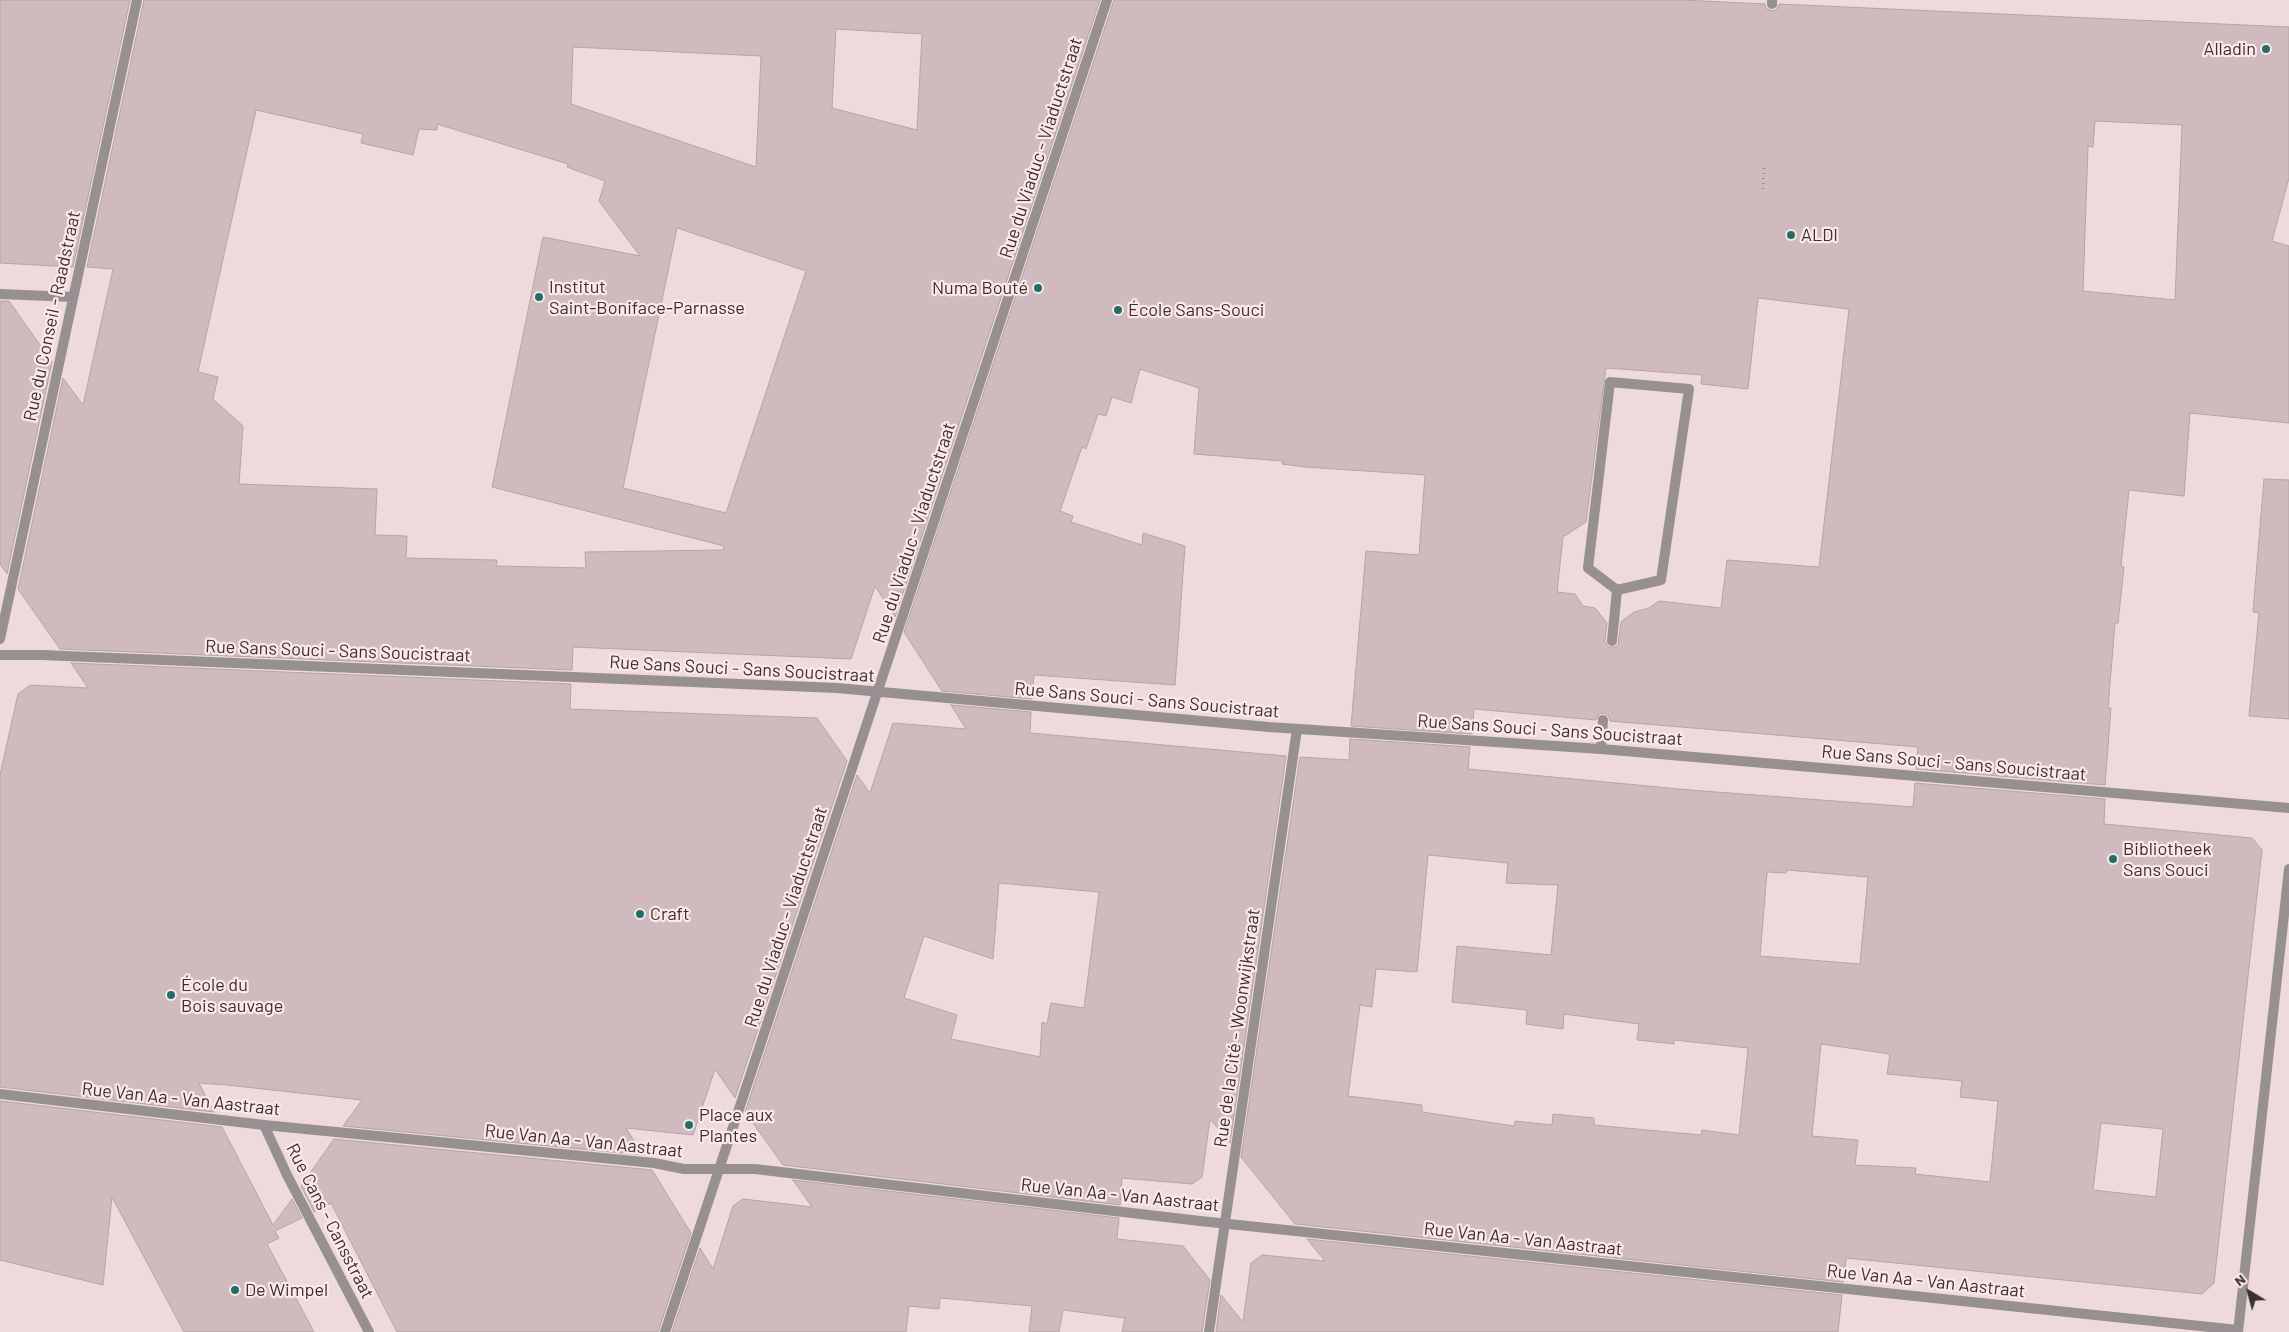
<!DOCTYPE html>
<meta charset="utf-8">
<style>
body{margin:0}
#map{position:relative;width:2289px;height:1332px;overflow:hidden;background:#eedadc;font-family:Barlow,sans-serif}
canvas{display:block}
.north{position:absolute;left:2224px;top:1267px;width:50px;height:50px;-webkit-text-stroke:4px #fce8e9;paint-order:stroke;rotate:323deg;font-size:14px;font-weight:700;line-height:20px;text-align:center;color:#383031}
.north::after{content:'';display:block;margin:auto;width:18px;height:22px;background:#383031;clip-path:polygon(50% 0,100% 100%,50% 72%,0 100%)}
</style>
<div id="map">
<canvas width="2289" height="1332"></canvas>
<div class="north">N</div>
</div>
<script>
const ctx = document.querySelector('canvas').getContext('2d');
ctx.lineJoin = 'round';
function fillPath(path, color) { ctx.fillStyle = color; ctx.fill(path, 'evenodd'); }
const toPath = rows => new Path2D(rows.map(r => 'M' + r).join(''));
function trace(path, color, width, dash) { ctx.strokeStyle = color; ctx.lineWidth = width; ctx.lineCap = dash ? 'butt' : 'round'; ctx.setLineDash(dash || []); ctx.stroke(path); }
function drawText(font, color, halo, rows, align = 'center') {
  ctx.font = font + ' Barlow,sans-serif'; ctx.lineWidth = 4.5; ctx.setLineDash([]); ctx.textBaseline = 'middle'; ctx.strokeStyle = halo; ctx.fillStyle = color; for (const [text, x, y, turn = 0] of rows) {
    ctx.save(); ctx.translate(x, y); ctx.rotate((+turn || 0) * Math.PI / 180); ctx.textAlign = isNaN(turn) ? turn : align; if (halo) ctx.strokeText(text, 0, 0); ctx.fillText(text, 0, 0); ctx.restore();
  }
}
const building = toPath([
 [0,0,130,0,73,267,0,263,0,0],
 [144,0,1100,0,895,617,875,586,851,659,573,647,572,670,60,649,18,589,63,378,83,405,113,269,87,267,144,0],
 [836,29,922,34,917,130,832,108,836,29],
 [573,47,761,56,756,167,571,104,573,47],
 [256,110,363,134,361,143,413,155,419,129,437,130,437,124,568,164,567,167,605,181,599,201,640,256,543,237,492,487,724,546,723,550,585,552,586,568,496,566,497,560,406,558,407,536,375,535,377,489,239,484,243,426,213,399,218,377,198,372,256,110],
 [677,228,806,271,726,513,623,488,677,228],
 [1114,0,1682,0,1765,4,1766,8,1772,11,1776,10,1779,4,2289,27,2289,178,2272,241,2289,246,2289,423,2190,413,2184,496,2129,490,2121,566,2124,567,2118,623,2115,623,2108,708,2111,708,2105,785,1916,769,1918,747,1610,721,1609,717,1604,713,1600,714,1596,720,1474,709,1472,734,1351,726,1366,551,1419,555,1425,475,1305,467,1282,464,1283,461,1194,454,1199,388,1140,369,1131,403,1112,397,1106,416,1098,414,1086,449,1082,447,1060,511,1073,516,1071,522,1142,545,1143,533,1185,546,1175,685,1034,675,1032,699,942,691,904,632,1114,0],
 [2095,121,2182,125,2175,300,2083,291,2088,146,2093,147,2095,121],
 [1758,298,1849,309,1819,567,1727,560,1721,608,1659,601,1649,608,1634,612,1621,622,1618,645,1614,647,1608,647,1605,641,1607,623,1595,608,1583,606,1575,594,1557,592,1563,537,1586,522,1606,368,1702,375,1701,384,1748,389,1758,298],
 [0,301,9,301,52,362,7,574,0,564,0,301],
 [2264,479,2289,480,2289,719,2249,716,2259,613,2253,612,2264,479],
 [71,663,571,684,570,709,817,718,847,761,735,1098,715,1069,693,1135,626,1128,643,1155,343,1126,362,1100,227,1085,199,1083,214,1112,0,1087,0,775,18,694,30,685,88,688,71,663],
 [951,705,1031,712,1030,733,1286,756,1230,1143,1210,1119,1202,1177,1192,1184,1122,1178,1120,1205,783,1165,745,1112,857,775,870,793,893,723,966,729,951,705],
 [999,883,1099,892,1084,1008,1051,1003,1047,1024,1042,1022,1040,1057,951,1039,957,1015,904,998,924,936,993,959,999,883],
 [1350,739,1470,747,1468,769,1690,790,1913,807,1915,783,2105,799,2104,824,2252,838,2262,850,2214,1283,2202,1294,1846,1258,1843,1282,1295,1224,1241,1157,1300,757,1349,760,1350,739],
 [1428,855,1508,863,1506,883,1558,885,1551,955,1457,946,1452,1002,1527,1010,1526,1024,1563,1029,1564,1014,1639,1024,1637,1040,1674,1044,1674,1040,1748,1048,1739,1135,1702,1130,1701,1135,1594,1125,1594,1118,1553,1114,1552,1125,1515,1121,1514,1126,1422,1112,1422,1105,1348,1096,1360,1005,1372,1007,1376,969,1417,972,1428,855],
 [1787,870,1868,877,1860,964,1760,956,1767,872,1786,873,1787,870],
 [1821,1044,1890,1054,1887,1074,1962,1081,1960,1097,1998,1101,1990,1182,1915,1174,1916,1168,1855,1165,1858,1140,1812,1136,1821,1044],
 [2101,1123,2163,1129,2156,1197,2093,1190,2101,1123],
 [0,1101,222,1127,273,1225,292,1199,302,1218,275,1231,279,1238,267,1244,314,1332,184,1332,112,1197,103,1285,0,1260,0,1101],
 [334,1139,652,1170,691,1233,658,1332,397,1332,331,1203,314,1212,301,1186,334,1139],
 [793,1180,1119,1218,1117,1239,1183,1246,1210,1280,1202,1332,1122,1332,1125,1318,1063,1310,1059,1332,1029,1332,1032,1306,940,1298,939,1309,909,1306,906,1332,672,1332,700,1248,713,1269,733,1206,743,1199,812,1207,793,1180],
 [1307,1239,1842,1295,1838,1332,1216,1332,1221,1295,1243,1322,1251,1263,1262,1255,1325,1261,1307,1239]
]);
fillPath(building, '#cfbbbd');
trace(building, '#b6a3a5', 1);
trace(toPath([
 [1763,189,1764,166]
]), '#a19294', 3, [1, 4]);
trace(toPath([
 [1772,4,1772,0],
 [1610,382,1689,389,1661,580,1617,590,1588,568,1610,382],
 [1612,641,1617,590],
 [1601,749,1603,720]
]), '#988f90', 10);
trace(toPath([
 [0,294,72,297],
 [0,639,137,0],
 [0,655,42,655,837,688,1269,727,1601,749,2289,808],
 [0,1094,264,1125,654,1163,684,1169,755,1169,1200,1221,2238,1330],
 [264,1125,287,1175,369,1332],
 [665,1332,1107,0],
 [1209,1332,1297,729],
 [2238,1332,2289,869]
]), '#988f90', 10);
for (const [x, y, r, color] of [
 [2266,49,5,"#226d69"],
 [1791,235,5,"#226d69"],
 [1038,288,5,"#226d69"],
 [539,297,5,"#226d69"],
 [1118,310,5,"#226d69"],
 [2113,859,5,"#226d69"],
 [640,914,5,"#226d69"],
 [171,995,5,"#226d69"],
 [689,1125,5,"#226d69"],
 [235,1290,5,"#226d69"]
]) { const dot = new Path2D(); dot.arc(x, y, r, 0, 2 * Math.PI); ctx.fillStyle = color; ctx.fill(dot); trace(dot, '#fce8e9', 2); }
drawText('18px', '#383031', '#fce8e9', [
 ["Alladin",2256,49,"right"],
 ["ALDI",1801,235],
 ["Institut",549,287],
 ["Saint-Boniface-Parnasse",549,308],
 ["Numa Bouté",1028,288,"right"],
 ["École Sans-Souci",1128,310],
 ["Bibliotheek",2123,849],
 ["Sans Souci",2123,870],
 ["Craft",650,914],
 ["École du",181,985],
 ["Bois sauvage",181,1006],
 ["Place aux",699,1115],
 ["Plantes",699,1136],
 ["De Wimpel",245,1290]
], 'left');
drawText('18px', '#383031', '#fce8e9', [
 ["Rue du Viaduc - Viaductstraat",1041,148,-72],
 ["Rue du Conseil - Raadstraat",52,316,-78],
 ["Rue du Viaduc - Viaductstraat",914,533,-72],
 ["Rue Sans Souci - Sans Soucistraat",338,651,2],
 ["Rue Sans Souci - Sans Soucistraat",742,669,3],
 ["Rue Sans Souci - Sans Soucistraat",1147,700,5],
 ["Rue Sans Souci - Sans Soucistraat",1550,730,4],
 ["Rue Sans Souci - Sans Soucistraat",1954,763,5],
 ["Rue du Viaduc - Viaductstraat",786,917,-72],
 ["Rue de la Cité - Woonwijkstraat",1237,1028,-82],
 ["Rue Van Aa - Van Aastraat",181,1099,6],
 ["Rue Van Aa - Van Aastraat",584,1141,6],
 ["Rue Van Aa - Van Aastraat",1120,1195,6],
 ["Rue Cans - Cansstraat",330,1221,63],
 ["Rue Van Aa - Van Aastraat",1523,1239,6],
 ["Rue Van Aa - Van Aastraat",1926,1281,6]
]);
</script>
